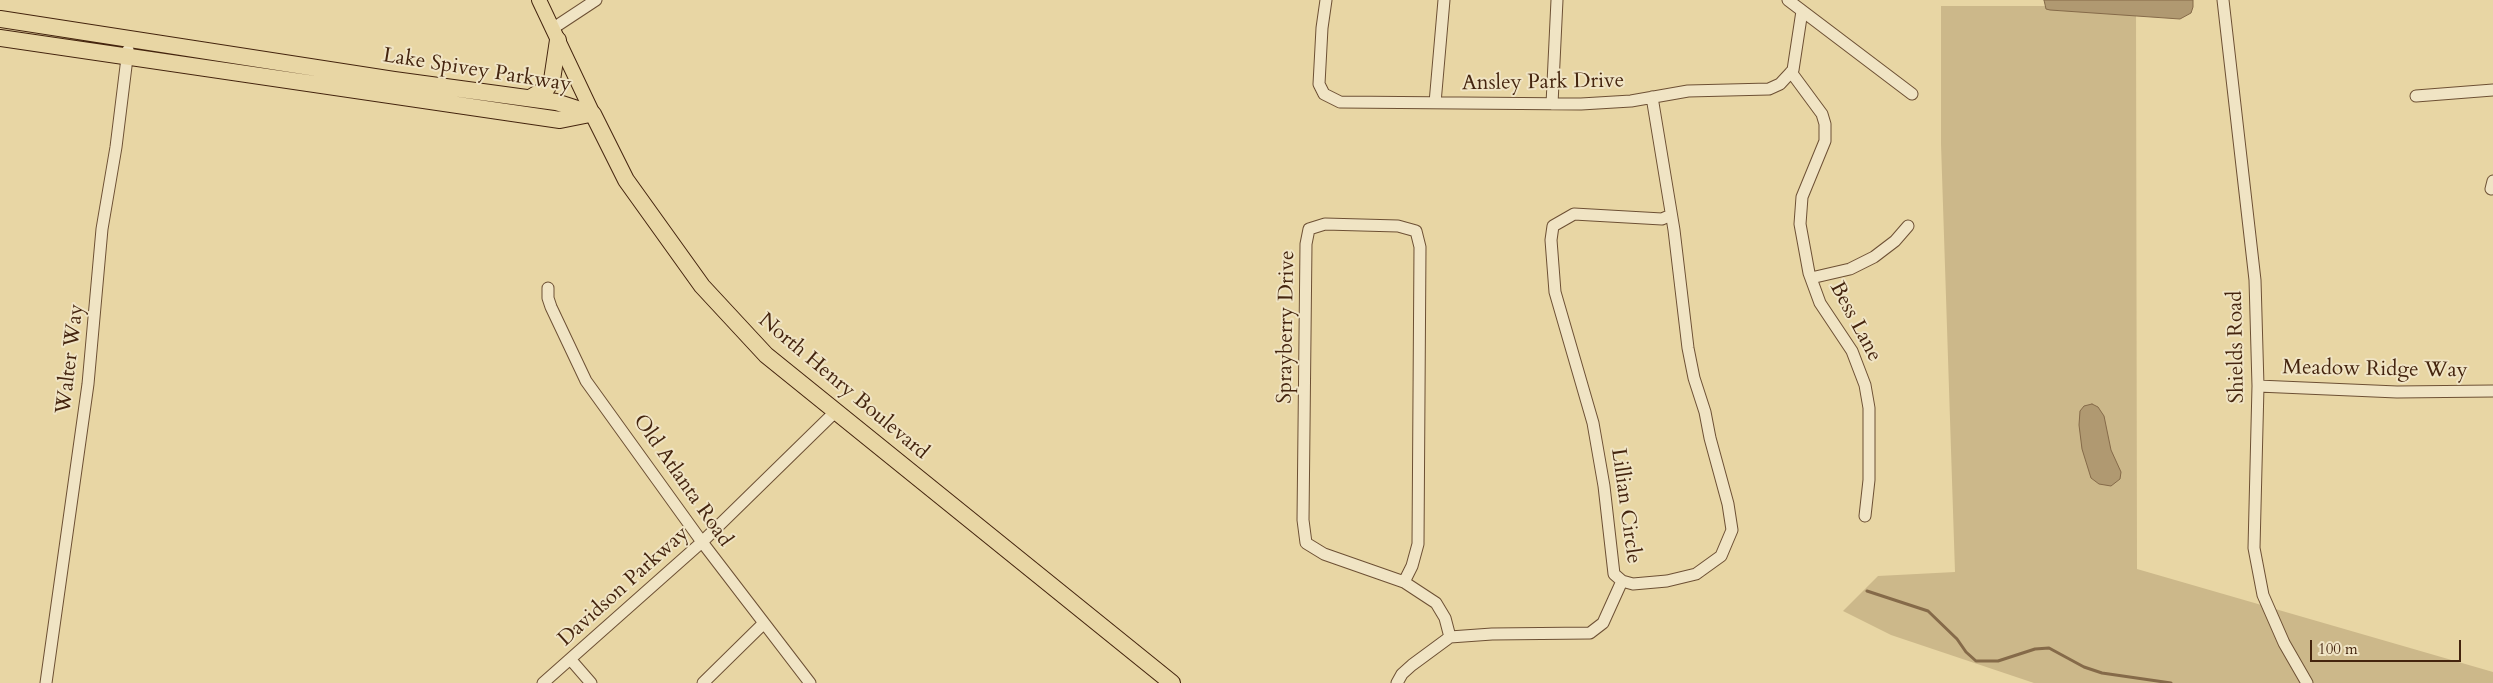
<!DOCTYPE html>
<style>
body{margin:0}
#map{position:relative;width:2493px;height:683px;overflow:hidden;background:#e8d6a4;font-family:Cardo,serif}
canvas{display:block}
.scale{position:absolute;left:2310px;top:640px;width:151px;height:22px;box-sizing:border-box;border:2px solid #44240e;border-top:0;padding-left:6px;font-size:15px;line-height:18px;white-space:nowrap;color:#44240e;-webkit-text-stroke:4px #f0e4c4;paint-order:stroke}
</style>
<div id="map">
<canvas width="2493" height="683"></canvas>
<div class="scale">100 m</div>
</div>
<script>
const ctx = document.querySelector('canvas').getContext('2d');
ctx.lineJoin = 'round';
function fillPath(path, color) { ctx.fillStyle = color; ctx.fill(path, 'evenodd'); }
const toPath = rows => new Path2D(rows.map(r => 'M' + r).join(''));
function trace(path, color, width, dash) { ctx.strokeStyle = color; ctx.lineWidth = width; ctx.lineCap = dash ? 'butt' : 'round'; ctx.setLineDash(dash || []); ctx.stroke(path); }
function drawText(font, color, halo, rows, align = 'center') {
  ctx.font = font + ' Cardo,serif'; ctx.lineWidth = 4; ctx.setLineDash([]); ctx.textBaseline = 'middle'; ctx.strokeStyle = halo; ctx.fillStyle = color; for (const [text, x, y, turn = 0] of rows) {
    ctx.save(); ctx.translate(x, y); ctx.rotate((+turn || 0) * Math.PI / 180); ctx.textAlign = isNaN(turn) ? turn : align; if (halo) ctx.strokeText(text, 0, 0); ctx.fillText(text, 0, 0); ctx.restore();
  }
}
fillPath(toPath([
 [1941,6,2136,6,2137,569,2493,672,2493,683,2034,683,1891,635,1843,611,1878,576,1955,572,1941,144]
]), '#ccb88a');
const water = toPath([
 [2044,0,2193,0,2193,7,2191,13,2180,19,2050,10,2046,9,2044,0],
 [2092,404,2098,407,2104,416,2111,450,2121,472,2120,479,2111,486,2099,484,2091,478,2082,449,2079,425,2080,411,2084,406,2092,404]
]);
fillPath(water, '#b09971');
trace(water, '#856a49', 1);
trace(toPath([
 [1867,591,1928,611,1957,639,1966,652,1976,661,1998,661,2035,649,2049,648,2084,667,2102,673,2171,683]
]), '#856a49', 3);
const minor = toPath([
 [1326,0,1322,28,1319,84,1324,94,1340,102,1581,104,1631,101,1688,91,1769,89,1780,84,1793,70,1802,11],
 [1788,0,1912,94],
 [2223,0,2255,280,2258,386,2254,548,2263,595,2284,643,2307,683],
 [552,29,596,0],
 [1791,72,1822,114,1825,124,1825,141,1802,197,1800,224,1809,273,1820,303,1852,351,1865,385,1869,408,1869,480,1865,516],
 [2416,96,2493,90],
 [1652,97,1674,230,1688,348,1694,378,1705,412,1710,438,1728,504,1732,530,1721,556,1696,574,1667,581,1633,584,1622,581,1614,574,1604,486,1593,423,1555,292,1551,240,1553,226,1574,214,1662,219,1671,215],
 [1435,103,1444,0],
 [1552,104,1557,0],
 [2491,189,2493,181],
 [1811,278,1850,269,1874,257,1895,241,1908,226],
 [548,288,548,298,551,307,586,381,702,542,810,683],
 [2258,386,2397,392,2493,391],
 [1404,582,1412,566,1418,544,1420,247,1416,231,1398,226,1325,224,1309,229,1306,244,1303,520,1306,543,1324,554,1404,582,1436,603,1445,618,1450,637],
 [571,660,591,683],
 [46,683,88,384,102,229,116,147,128,50],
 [543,683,702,542,835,412],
 [703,683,763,624],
 [1397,683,1402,674,1412,665,1450,637,1492,634,1590,633,1603,623,1622,581]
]);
const major = toPath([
 [539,0,593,114]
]);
const highway = toPath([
 [0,19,394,80,556,102,593,114],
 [0,38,560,120,590,114],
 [530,98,547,88,552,80,558,40],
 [593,114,626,180,702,286,766,355,1172,683]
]);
trace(minor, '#6d5034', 13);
trace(major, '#44240e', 16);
trace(highway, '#44240e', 18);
trace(minor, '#f0e4c4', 11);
trace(major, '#e8d6a4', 14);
trace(highway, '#e8d6a4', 16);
drawText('21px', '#44240e', '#f0e4c4', [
 ["Lake Spivey Parkway",477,71,9],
 ["Ansley Park Drive",1543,83,-1],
 ["Bess Lane",1855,322,62],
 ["Sprayberry Drive",1287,327,-89],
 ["Shields Road",2237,347,-91],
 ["Walter Way",71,359,-83],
 ["Meadow Ridge Way",2375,370,1],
 ["North Henry Boulevard",843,387,40],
 ["Old Atlanta Road",682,481,55],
 ["Lillian Circle",1625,506,82],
 ["Davidson Parkway",624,587,-42]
]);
</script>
